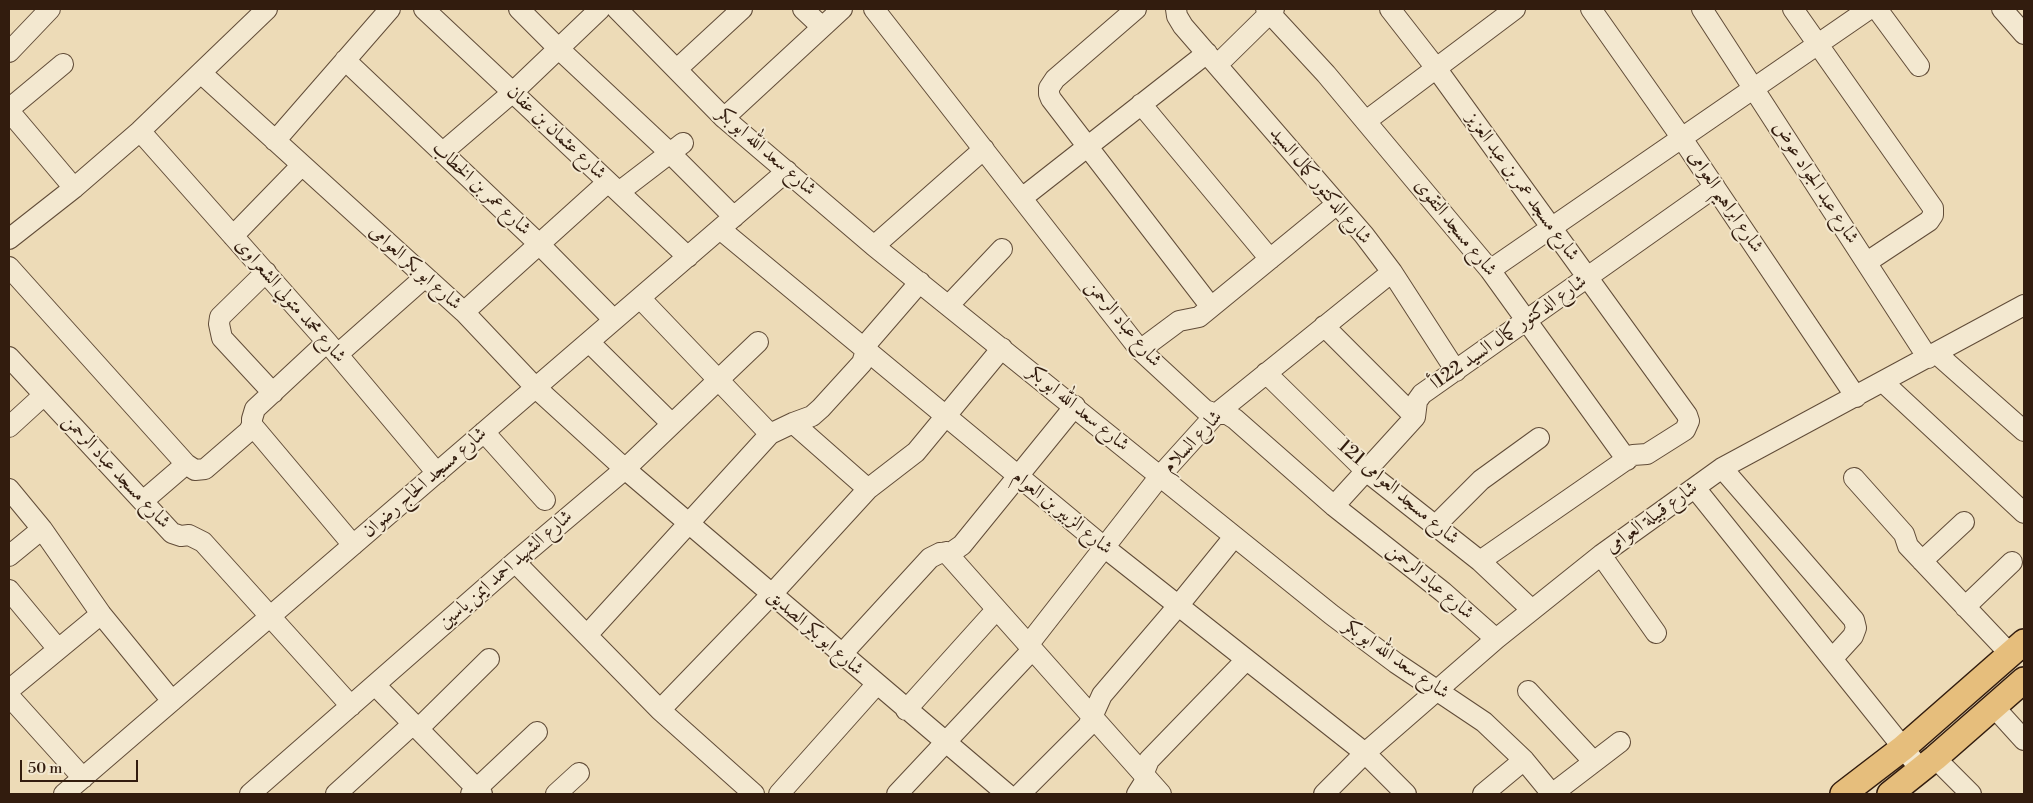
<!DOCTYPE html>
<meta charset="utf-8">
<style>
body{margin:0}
#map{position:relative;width:2033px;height:803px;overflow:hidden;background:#eddbb7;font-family:"Libre Bodoni",serif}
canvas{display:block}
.frame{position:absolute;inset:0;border:10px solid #321c0e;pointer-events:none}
.scale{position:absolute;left:20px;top:760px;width:118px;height:22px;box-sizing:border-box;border:2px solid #321c0e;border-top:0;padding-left:6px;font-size:15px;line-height:18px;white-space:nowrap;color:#321c0e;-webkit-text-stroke:4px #f3e8d0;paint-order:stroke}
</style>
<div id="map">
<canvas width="2033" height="803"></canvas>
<div class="frame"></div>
<div class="scale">50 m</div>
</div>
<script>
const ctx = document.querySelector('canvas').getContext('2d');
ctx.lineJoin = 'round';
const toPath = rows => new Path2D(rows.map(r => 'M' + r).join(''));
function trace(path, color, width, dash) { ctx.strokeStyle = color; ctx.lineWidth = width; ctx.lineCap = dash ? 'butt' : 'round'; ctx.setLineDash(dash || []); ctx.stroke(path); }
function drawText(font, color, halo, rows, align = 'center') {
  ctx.font = font + ' "Libre Bodoni",Amiri,serif'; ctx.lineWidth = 4; ctx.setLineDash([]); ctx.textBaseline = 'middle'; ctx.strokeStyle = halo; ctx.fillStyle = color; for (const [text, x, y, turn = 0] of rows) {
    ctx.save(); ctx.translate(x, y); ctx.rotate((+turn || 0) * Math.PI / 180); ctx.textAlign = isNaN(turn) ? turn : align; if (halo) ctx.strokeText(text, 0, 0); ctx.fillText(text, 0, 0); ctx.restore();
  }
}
const minor = toPath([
 [424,9,688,257],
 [519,9,559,49,670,153,734,217],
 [617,9,724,118,874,246,1332,615,1396,663,1484,722,1524,760,1552,794],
 [803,9,822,27],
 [874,9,1140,350,1205,410,1216,414,1227,414,1235,419,1334,506,1443,592,1496,639],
 [1136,9,1055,79,1049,88,1049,94,1051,99,1211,307],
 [1176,9,1177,16,1183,26,1364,235,1392,272,1456,371],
 [1266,9,1326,74,1490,270,1627,460],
 [1390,9,1436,68,1687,415,1689,421,1685,430,1647,454,1633,455,1480,561],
 [1591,9,1681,137,1856,397],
 [1702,9,1928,358],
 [1793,9,1933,208,1933,215,1929,221,1867,262],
 [1877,9,1919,66],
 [2002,9,2024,34],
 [9,52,50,9],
 [345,60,539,244,614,320],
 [1217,65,1274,9],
 [677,69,742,9],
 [201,73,464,312,535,387,625,469,1007,794],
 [1141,104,1270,259],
 [9,109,63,64],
 [9,111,74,188],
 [724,118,842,9],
 [1366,121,1515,9],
 [140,131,327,342,437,473],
 [275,141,390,9],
 [443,152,513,92,600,9],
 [619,192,683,143],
 [1022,198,1207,53],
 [720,229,1104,547,1365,753,1406,794],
 [233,236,302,165],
 [9,239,74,188,140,131,267,9],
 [874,246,984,149],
 [9,267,186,464,195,470,205,469,249,431,252,425,252,419,255,409,327,342],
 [1490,270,1869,9],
 [266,272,220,317,219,324,222,338,273,393],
 [640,298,770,434],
 [949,305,1002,249],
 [464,312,608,182],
 [1324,326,1415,417],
 [589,342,672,424],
 [1140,350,1179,321,1199,317,1337,204],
 [338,354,425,277],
 [1937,354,2024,431],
 [9,357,172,533,181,536,189,535,203,542,351,706],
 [1266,373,1366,471,1480,561,1532,610],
 [1883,382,2024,513],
 [793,423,868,489],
 [252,425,353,545],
 [9,427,44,395],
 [484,432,545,500],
 [1722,468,1854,620,1856,628,1853,636,1832,659],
 [1854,478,1904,534,1908,546,2011,655],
 [1695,488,1921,770],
 [9,489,42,529,101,614,172,701],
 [143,501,186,464],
 [1334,506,1415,417,1417,401,1422,394,1715,187],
 [1435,526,1481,480,1539,438],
 [946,552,1161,794],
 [1601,555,1656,633],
 [9,556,42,529],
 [1922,561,1964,522],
 [515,562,660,710,754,794],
 [9,590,58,649],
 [1965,607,2012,562],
 [587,635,770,434,793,423,812,416,821,408,862,363,869,341,920,282],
 [1028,645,1160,476,1216,414,1392,272],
 [841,655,930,558,940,553,952,552,962,545,1075,406],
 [375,685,482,794],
 [9,690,101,614],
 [1528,691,1594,762],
 [9,696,83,778],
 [1994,707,2024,740],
 [660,710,771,595,868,489,916,452,1002,348],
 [906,710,996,610],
 [418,729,489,659],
 [1935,758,1971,794],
 [64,794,787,171],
 [250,794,515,562,625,469,758,342],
 [336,794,413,724],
 [471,794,537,732],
 [556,794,579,773],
 [779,794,876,685],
 [897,794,1032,650],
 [1020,794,1088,726,1102,695,1178,606,1234,537],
 [1137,794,1144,783,1145,770,1149,760,1246,660],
 [1324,794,1365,753,1496,639,1601,555,1722,468,2024,305],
 [1483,794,1524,760],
 [1552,794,1620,742]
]);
const major = toPath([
 [1843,794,1903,748,2024,642],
 [1890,794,1935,758,2024,680]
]);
trace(minor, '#614c38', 22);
trace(major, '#321c0e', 28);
trace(minor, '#f3e8d0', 20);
trace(major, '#e6be7c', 25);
drawText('19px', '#321c0e', '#f3e8d0', [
 ["شارع عثمان بن عفان",556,133,43],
 ["شارع سعد الله ابو بكر",766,152,41],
 ["شارع عبد الجواد عوض",1815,183,57],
 ["شارع الدكتور كمال السيد",1320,186,50],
 ["شارع مسجد عمر بن عبد العزيز",1522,187,54],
 ["شارع عمر بن الخطاب",481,189,43],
 ["شارع ابراهيم العوامى",1725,202,56],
 ["شارع مسجد التقوى",1455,228,51],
 ["شارع ابو بكر العوامى",415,268,42],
 ["شارع محمد متولي الشعراوى",290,301,49],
 ["شارع عباد الرحمن",1123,324,50],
 ["شارع الدكتور كمال السيد 122أ",1509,333,-35],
 ["شارع سعد الله ابو بكر",1078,409,39],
 ["شارع السلام",1193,442,-47],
 ["شارع مسجد عباد الرحمن",116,472,47],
 ["شارع مسجد الحاج رضوان",425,483,-41],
 ["شارع مسجد العوامى 121",1398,493,40],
 ["شارع الزبير بن العوام",1062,513,39],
 ["شارع قبيلة العوامى",1652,518,-36],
 ["شارع الشهيد احمد ايمن ياسين",506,570,-41],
 ["شارع عباد الرحمن",1430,582,40],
 ["شارع ابو بكر الصديق",815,633,41],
 ["شارع سعد الله ابو بكر",1396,660,35]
]);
</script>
